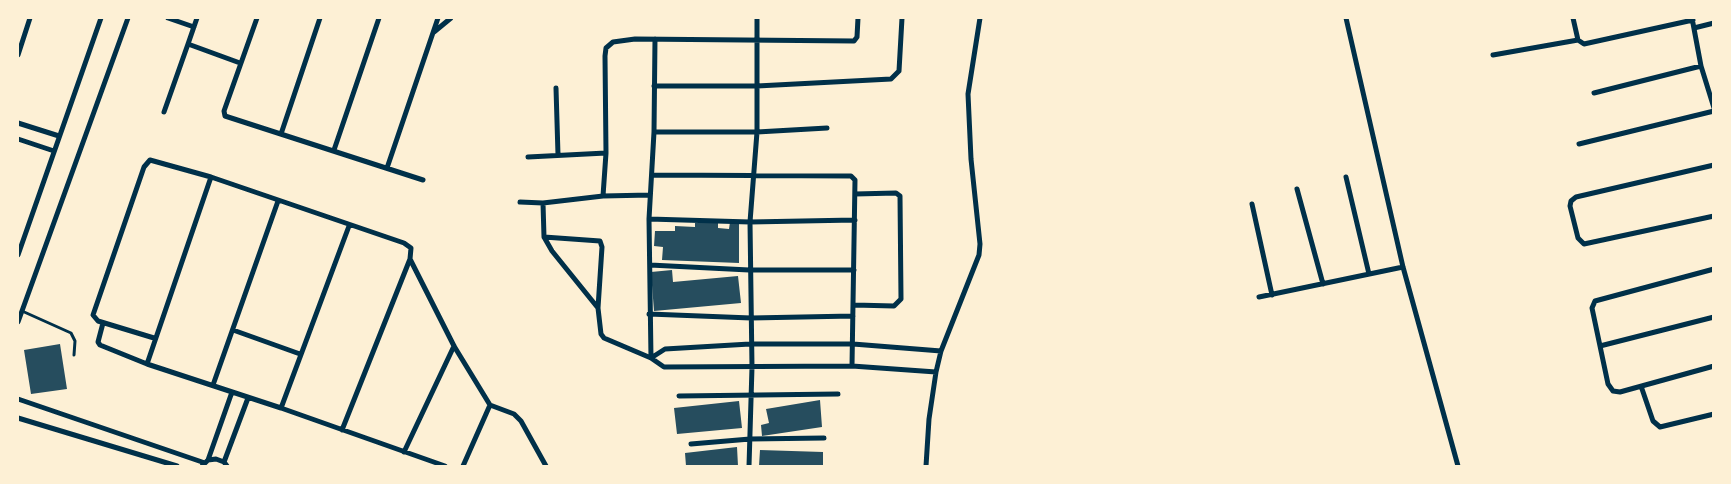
<!DOCTYPE html>
<style>
body{margin:0}
#map{position:relative;width:1731px;height:484px;overflow:hidden;background:#fdf0d5;font-family:Georgia,serif}
canvas{display:block}
.frame{position:absolute;inset:0;border:19px solid #fdf0d5;pointer-events:none}
</style>
<div id="map">
<canvas width="1731" height="484"></canvas>
<div class="frame"></div>
</div>
<script>
const ctx = document.querySelector('canvas').getContext('2d');
ctx.lineJoin = 'round';
function fillPath(path, color) { ctx.fillStyle = color; ctx.fill(path, 'evenodd'); }
const toPath = rows => new Path2D(rows.map(r => 'M' + r).join(''));
function trace(path, color, width, dash) { ctx.strokeStyle = color; ctx.lineWidth = width; ctx.lineCap = dash ? 'butt' : 'round'; ctx.setLineDash(dash || []); ctx.stroke(path); }
fillPath(toPath([
 [730,222,739,222,739,263,662,260,663,247,654,246,655,231,675,231,675,226,695,227,695,223,718,223,718,228,729,229],
 [672,270,673,282,738,276,741,303,654,311,651,272],
 [60,344,67,389,31,394,24,350],
 [820,400,822,427,762,436,761,425,769,423,766,409],
 [739,401,742,428,677,434,674,408],
 [737,447,738,466,686,466,685,453],
 [760,450,823,452,823,466,759,466]
]), '#264d5e');
trace(toPath([
 [22,311,71,333,75,341,74,355]
]), '#003049', 3);
trace(toPath([
 [168,18,194,27],
 [257,18,224,111,225,116,423,180],
 [1346,18,1403,267,1458,466],
 [1573,18,1578,40,1584,44,1693,20],
 [1692,18,1701,66,1714,108],
 [1694,28,1714,23],
 [434,32,451,18],
 [188,44,197,18],
 [18,55,30,18],
 [1493,55,1578,40],
 [654,86,757,86,891,79,899,71,902,18],
 [556,88,558,155],
 [1594,93,1701,66],
 [164,112,188,44,240,63],
 [18,123,59,136],
 [654,132,757,132,827,128],
 [281,134,320,18],
 [18,139,54,151],
 [1579,144,1714,111],
 [334,150,379,18],
 [528,157,606,153],
 [1714,165,1576,197,1571,201,1570,206,1578,238,1584,244,1714,216],
 [387,168,438,18],
 [652,175,851,176,855,180,852,366],
 [211,177,147,364,281,408,445,466],
 [1346,177,1369,274],
 [1297,189,1323,284],
 [603,196,606,153,605,56,606,48,613,42,635,39,854,41,857,37,858,18],
 [520,202,543,203,603,196,650,195],
 [543,203,544,237,552,251,598,308,601,334,604,338,651,358,664,367,852,366,936,372],
 [1252,204,1272,295],
 [649,219,750,222,855,220],
 [544,237,600,241,602,247,598,308],
 [18,255,101,18],
 [650,265,749,270,854,270],
 [1714,269,1595,301,1592,308,1608,384,1613,391,1620,392,1714,366],
 [1259,297,1403,267],
 [854,305,894,306,901,299,900,196,896,193,855,194],
 [649,314,751,318,853,316],
 [18,322,128,18],
 [103,323,98,342,100,345,147,364],
 [233,330,300,354],
 [154,338,98,321,93,315,144,167,150,160,211,177,404,243,411,248,410,259,454,346,490,405,463,466],
 [1600,346,1714,317],
 [651,358,649,219,654,132,655,39],
 [651,358,665,349,750,344,853,344,941,351],
 [213,385,278,201],
 [1641,386,1653,421,1660,427,1714,414],
 [679,396,838,394],
 [18,399,205,463],
 [490,405,514,414,521,421,546,466],
 [281,408,349,226],
 [18,418,177,466],
 [342,430,410,259],
 [691,444,750,439,824,438],
 [404,452,454,346],
 [208,460,232,392],
 [224,462,248,398],
 [202,466,208,460,216,459,224,462,227,466],
 [749,466,752,367,750,222,757,132,757,18],
 [926,466,929,419,936,372,941,351,979,255,980,244,971,159,968,94,980,18]
]), '#003049', 5);
</script>
